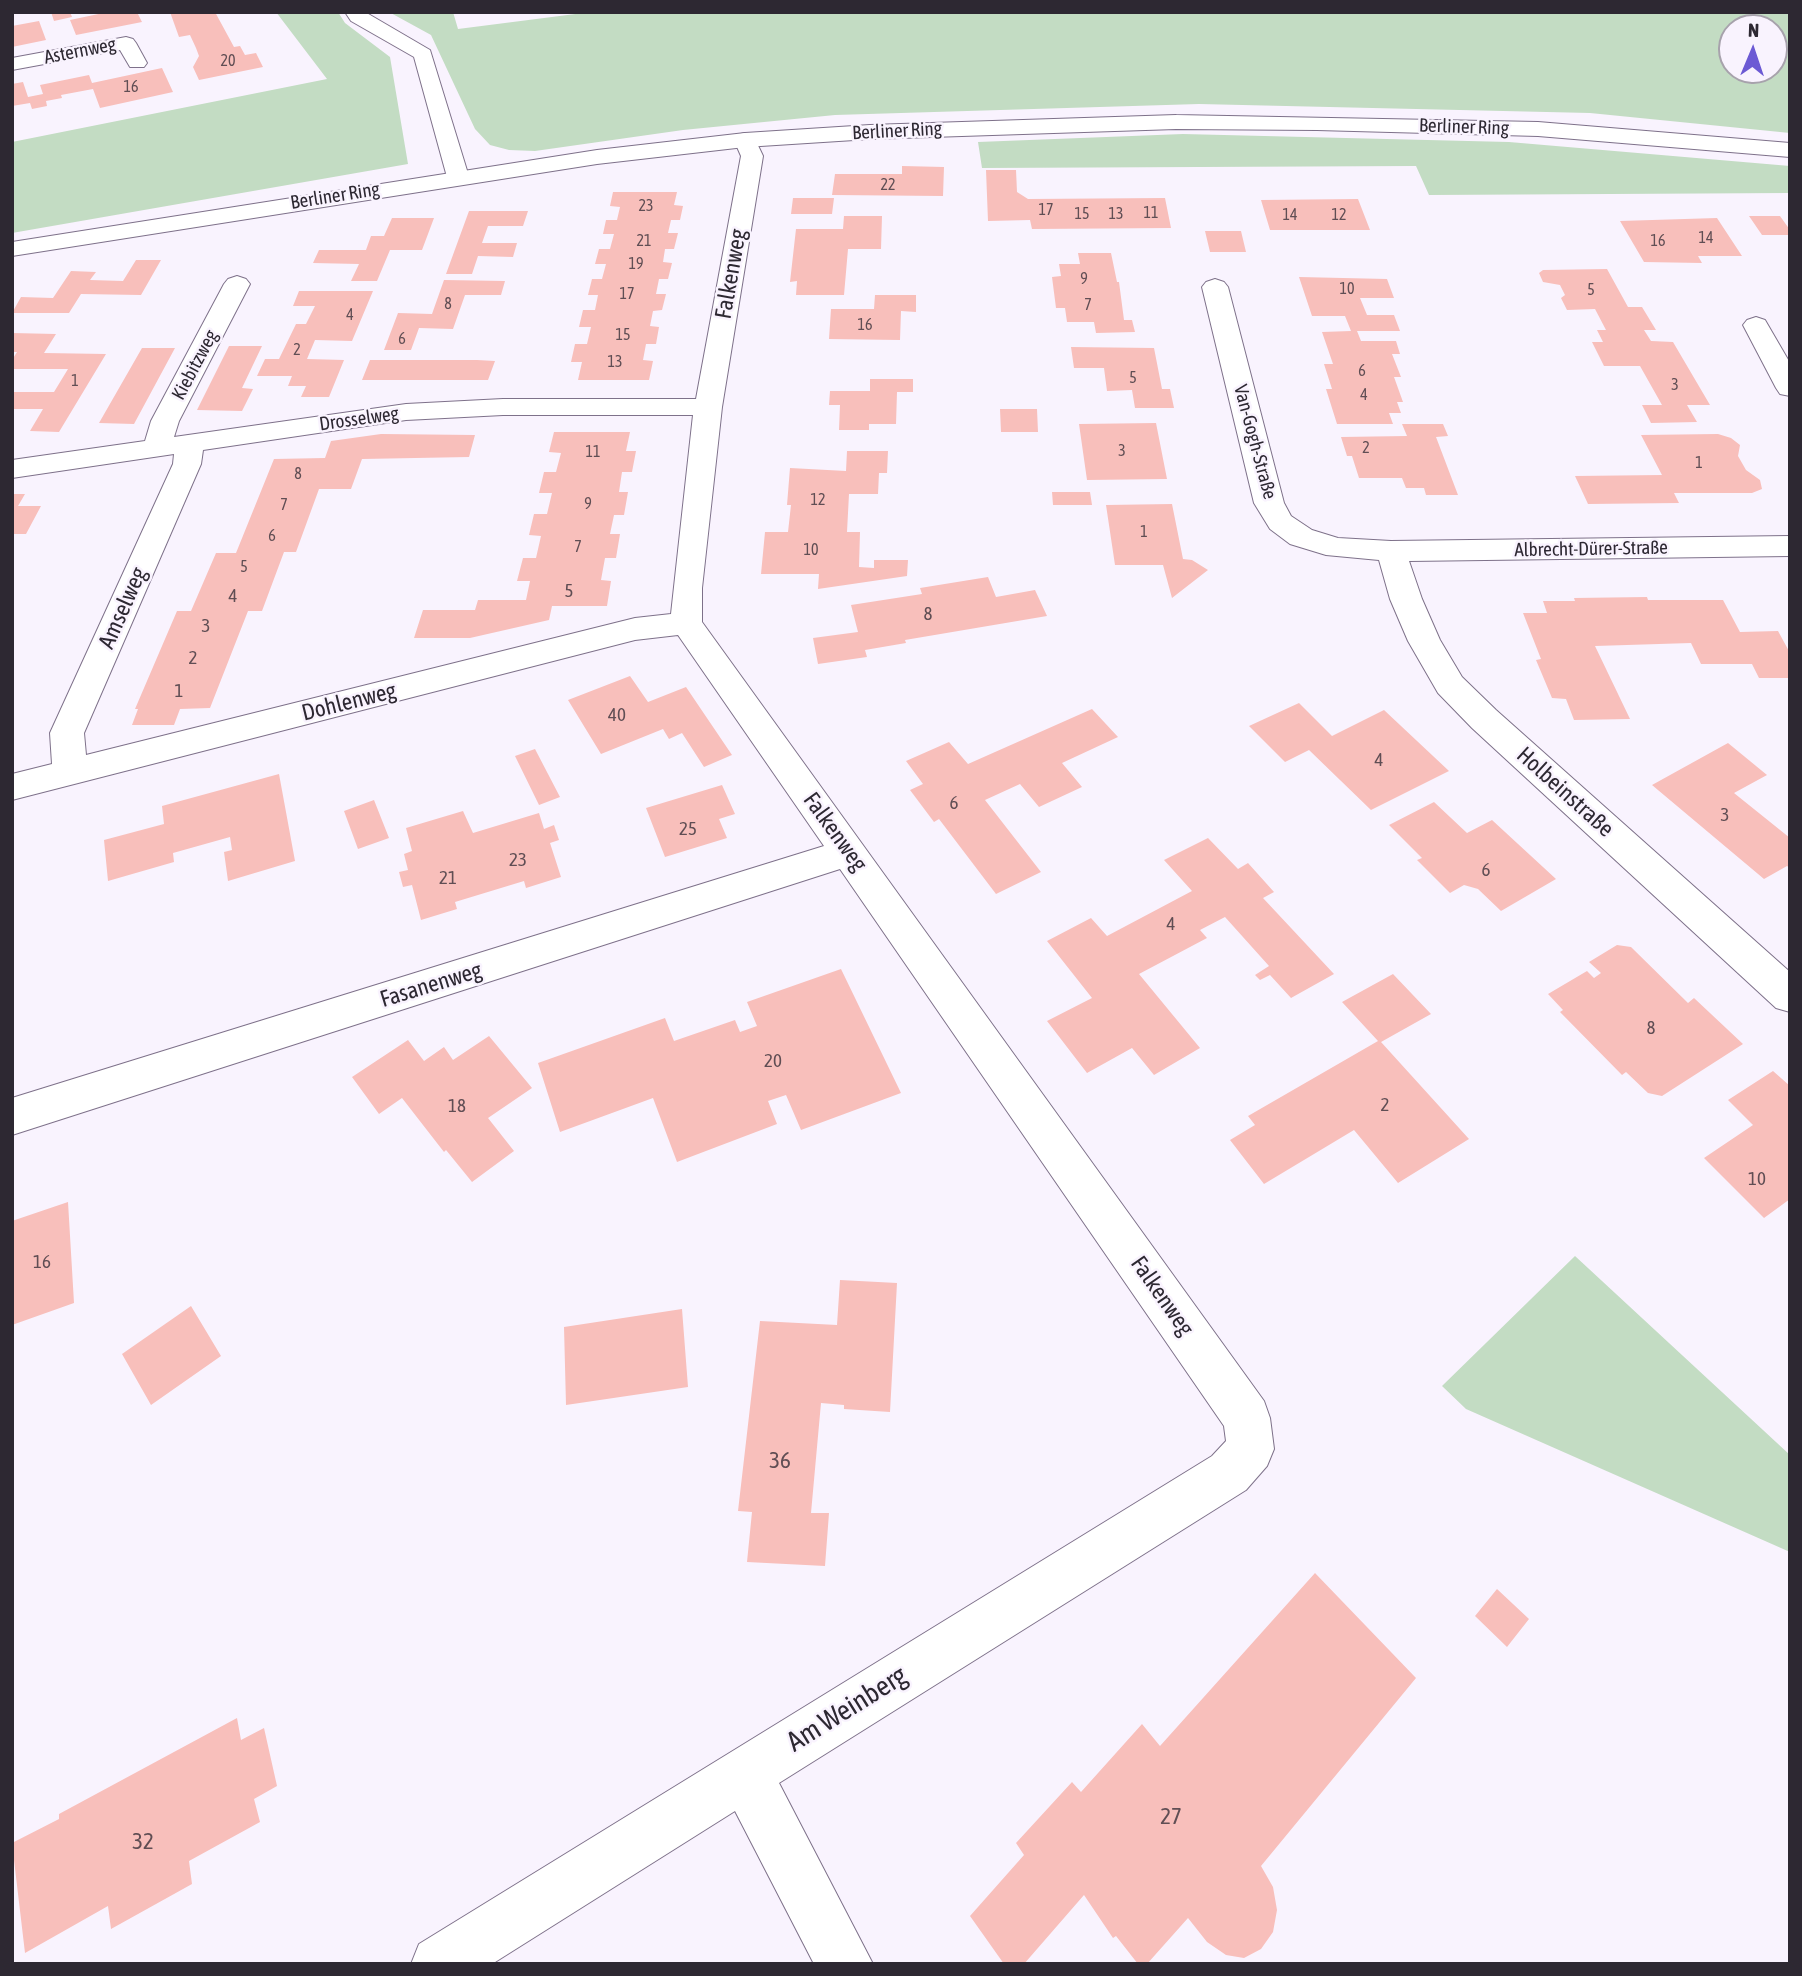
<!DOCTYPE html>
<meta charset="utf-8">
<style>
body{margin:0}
#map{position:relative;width:1802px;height:1976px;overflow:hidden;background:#f9f3fe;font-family:"Asap Condensed",sans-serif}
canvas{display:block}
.frame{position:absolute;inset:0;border:14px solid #2d2832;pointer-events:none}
.north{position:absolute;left:1718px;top:14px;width:70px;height:70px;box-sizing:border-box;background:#f9f3fe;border:2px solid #a7a2ac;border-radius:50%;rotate:2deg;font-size:19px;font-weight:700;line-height:28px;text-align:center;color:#2d2832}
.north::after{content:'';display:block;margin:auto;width:24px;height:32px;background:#6c5ad4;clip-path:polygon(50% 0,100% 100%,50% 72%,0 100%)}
</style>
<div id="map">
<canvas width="1802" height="1976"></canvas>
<div class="frame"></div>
<div class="north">N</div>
</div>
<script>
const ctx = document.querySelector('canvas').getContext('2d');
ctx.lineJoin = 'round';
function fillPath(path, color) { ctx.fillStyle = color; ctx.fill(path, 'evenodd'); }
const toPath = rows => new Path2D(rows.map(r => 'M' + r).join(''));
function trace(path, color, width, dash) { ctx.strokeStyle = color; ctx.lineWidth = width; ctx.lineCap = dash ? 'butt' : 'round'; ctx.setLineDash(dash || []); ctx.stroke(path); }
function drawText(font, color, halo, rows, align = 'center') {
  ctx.font = font + ' "Asap Condensed",sans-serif'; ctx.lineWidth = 5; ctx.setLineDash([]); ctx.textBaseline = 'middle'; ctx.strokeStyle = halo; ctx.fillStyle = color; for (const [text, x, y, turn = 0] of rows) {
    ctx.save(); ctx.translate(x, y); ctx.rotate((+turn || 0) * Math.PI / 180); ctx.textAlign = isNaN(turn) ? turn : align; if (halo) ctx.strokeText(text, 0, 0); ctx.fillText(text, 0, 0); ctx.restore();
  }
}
fillPath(toPath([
 [276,12,338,12,345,23,390,57,408,164,12,233,12,142,327,79],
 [389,12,453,12,458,29,591,12,1790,12,1790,133,1590,113,1199,104,835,115,683,130,535,151,509,150,490,145,475,129,431,35],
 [1732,28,1774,28,1774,70,1732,70],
 [1183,134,1509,142,1790,166,1790,193,1429,195,1416,166,982,168,978,142],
 [1575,1256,1790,1455,1790,1552,1466,1409,1442,1386]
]), '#c3dcc3');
fillPath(toPath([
 [51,12,70,12,72,17,54,21],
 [108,12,137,12,142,22,76,35,70,20],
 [170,12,215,12,234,47,240,46,245,55,256,53,263,67,199,80,193,67,199,56,196,48,190,35,179,37],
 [39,21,46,40,12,47,12,26],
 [162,68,173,92,100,108,93,89,61,95,62,98,46,101,47,106,32,109,30,103,12,106,12,84,23,82,28,97,43,94,40,85,89,75,92,83],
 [902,166,944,167,943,196,832,195,835,174,902,174],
 [986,170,1016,170,1017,192,1028,199,1165,198,1171,228,1032,229,1030,220,988,221],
 [613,192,677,192,674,205,683,206,680,220,671,220,668,233,678,233,674,249,665,249,663,262,672,263,668,279,659,279,656,294,666,294,662,310,653,311,650,326,659,327,656,344,646,344,643,360,653,361,649,380,578,380,582,362,571,362,575,344,587,344,591,327,579,327,583,310,595,310,598,295,588,295,592,279,602,279,606,264,595,264,599,249,610,249,614,234,603,234,606,220,617,220,620,207,610,206],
 [793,198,834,198,832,214,791,214],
 [1358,199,1370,230,1270,230,1261,200],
 [469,211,528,211,523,226,488,226,482,243,517,243,513,257,478,256,472,274,446,274],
 [844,216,882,216,881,249,848,249,844,295,796,295,797,281,790,282,796,229,843,229],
 [1749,216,1780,216,1790,230,1790,235,1762,235],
 [392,218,434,218,422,250,390,250,377,281,351,281,359,264,313,263,319,250,366,250,371,236,384,236],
 [1717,218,1742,256,1698,256,1702,263,1644,262,1620,221],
 [1205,231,1241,231,1246,252,1210,252],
 [1078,253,1111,253,1117,282,1119,282,1124,320,1132,320,1135,332,1096,333,1094,322,1067,322,1065,308,1056,308,1052,277,1061,276,1059,264,1080,264],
 [136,260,161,260,141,295,81,294,69,313,12,313,21,297,53,298,71,271,96,272,90,280,123,281],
 [1607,269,1628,307,1642,307,1656,330,1644,330,1651,341,1673,342,1710,405,1687,405,1697,422,1651,423,1642,405,1662,405,1640,366,1604,366,1592,342,1603,342,1597,330,1606,330,1595,309,1567,310,1561,298,1565,295,1560,285,1543,282,1539,273,1543,270],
 [1299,277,1387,279,1394,298,1360,298,1367,315,1394,315,1400,331,1357,331,1361,341,1396,341,1400,354,1392,354,1401,377,1394,377,1403,402,1397,402,1401,413,1389,413,1393,424,1337,424,1326,389,1332,389,1324,364,1333,364,1322,332,1351,331,1345,316,1312,316],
 [444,280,505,281,501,295,465,295,453,329,419,328,411,350,384,350,398,313,432,314],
 [299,291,373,291,352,341,315,340,307,359,344,360,329,397,301,397,306,386,288,386,292,376,257,376,265,359,279,359,296,324,306,324,315,306,293,306],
 [875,295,916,295,916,312,901,311,900,340,829,339,831,309,874,309],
 [12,333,56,334,44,353,106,354,59,432,30,431,43,409,12,409,12,392,54,392,68,369,12,369,12,360,17,352,12,352],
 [229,346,262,346,242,388,253,389,242,411,197,410],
 [1071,347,1154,348,1162,389,1170,389,1174,408,1135,408,1132,390,1107,391,1104,368,1074,368],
 [142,348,175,348,134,424,99,423],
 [370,360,477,360,495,361,488,380,362,380],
 [870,379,913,379,913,392,897,392,896,424,869,424,869,430,839,430,840,405,829,405,830,391,870,391],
 [1000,409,1037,409,1038,432,1001,432],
 [1156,423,1167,479,1087,480,1079,424],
 [1402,424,1443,424,1448,436,1436,437,1458,495,1426,495,1424,488,1406,488,1402,478,1359,478,1352,456,1347,456,1341,437,1407,436],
 [554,432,630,432,626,451,636,451,632,472,622,472,619,492,628,492,624,515,614,515,610,534,620,534,616,558,605,558,601,580,611,581,607,606,552,606,549,620,470,638,414,638,423,610,475,610,478,600,526,600,530,581,517,581,523,558,536,558,541,536,529,535,534,514,547,514,552,493,539,493,544,472,556,472,561,453,549,452],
 [381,434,475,435,469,457,362,459,351,489,319,489,296,552,284,552,262,611,248,611,210,708,180,709,174,725,132,725,138,709,135,709,177,611,191,611,216,553,236,553,274,459,325,458,331,441],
 [1718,434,1731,438,1740,445,1738,456,1746,470,1760,480,1762,489,1752,493,1674,493,1679,503,1588,504,1575,476,1662,475,1641,435],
 [847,451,888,451,887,473,879,473,878,494,849,494,847,532,860,532,859,567,874,568,874,560,908,560,907,576,818,589,819,574,761,574,765,532,788,532,791,505,787,505,790,468,846,471],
 [1052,492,1090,492,1092,505,1053,505],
 [12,494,25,494,18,506,41,506,26,534,12,534],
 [1172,504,1183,559,1192,560,1208,570,1172,598,1163,565,1115,565,1106,505],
 [988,577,996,597,1035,590,1047,616,905,640,906,643,865,650,867,657,818,664,813,638,858,632,851,605,922,594,920,588],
 [1647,597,1648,600,1723,600,1740,632,1778,631,1790,653,1790,678,1759,678,1752,664,1701,664,1691,643,1595,646,1630,719,1574,720,1566,699,1552,698,1536,660,1541,659,1523,613,1547,613,1543,601,1575,601,1574,598],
 [630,676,648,702,686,687,732,755,704,767,682,733,669,739,663,729,601,754,568,700],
 [1299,703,1332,736,1384,710,1449,771,1371,810,1309,750,1285,762,1249,726],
 [1092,709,1118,737,1062,763,1082,787,1039,807,1020,784,985,800,1041,872,996,894,939,819,934,822,910,790,923,784,906,761,949,742,968,764],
 [1728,743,1767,775,1734,793,1790,838,1790,868,1787,866,1764,879,1652,785],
 [535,749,560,797,539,805,515,756],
 [279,774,295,861,228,881,224,852,232,850,230,837,173,853,174,862,108,881,104,840,164,824,162,806],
 [722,785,735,814,719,819,727,838,665,857,646,808],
 [374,800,389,838,358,849,344,811],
 [1434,802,1467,833,1492,820,1556,879,1501,911,1478,889,1464,885,1450,893,1417,860,1422,858,1389,825],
 [463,811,473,833,539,813,544,829,554,825,559,840,550,843,561,877,526,888,524,881,455,902,457,909,421,920,412,885,403,887,399,872,408,870,404,854,412,851,406,828],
 [1208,838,1238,869,1248,863,1274,892,1263,898,1334,974,1291,998,1270,975,1260,980,1255,975,1269,966,1225,917,1200,930,1207,938,1139,974,1200,1048,1154,1075,1132,1048,1087,1073,1047,1021,1092,998,1047,941,1091,918,1107,936,1192,891,1164,860],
 [1617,945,1631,947,1688,1003,1694,998,1743,1044,1662,1096,1648,1093,1626,1072,1622,1075,1560,1012,1563,1010,1548,994,1587,971,1594,978,1601,973,1589,962],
 [841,969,901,1093,801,1130,786,1095,768,1101,777,1124,677,1162,653,1098,560,1132,538,1063,665,1018,674,1041,735,1020,740,1032,757,1026,747,1002],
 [1393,974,1431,1014,1381,1042,1469,1139,1398,1183,1354,1130,1264,1184,1230,1140,1255,1125,1248,1116,1378,1041,1342,1002],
 [489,1036,532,1088,488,1118,514,1151,472,1182,446,1150,444,1152,402,1098,379,1114,352,1077,408,1040,424,1061,444,1047,453,1060],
 [1773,1071,1790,1086,1790,1199,1764,1218,1704,1158,1753,1125,1728,1100],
 [68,1202,74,1303,12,1325,12,1221],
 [840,1280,897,1283,890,1412,844,1409,844,1405,821,1403,811,1513,829,1513,825,1566,747,1562,752,1512,738,1511,760,1321,837,1325],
 [191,1306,221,1356,151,1405,122,1354],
 [682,1309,688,1387,566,1405,564,1327],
 [1315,1573,1416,1678,1261,1866,1273,1887,1277,1910,1273,1932,1261,1949,1244,1958,1226,1955,1207,1942,1188,1918,1147,1964,1138,1964,1116,1936,1113,1938,1084,1895,1024,1964,1004,1964,970,1916,1024,1855,1016,1843,1072,1782,1081,1792,1142,1724,1160,1746],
 [1497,1589,1529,1619,1507,1647,1475,1616],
 [237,1718,241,1740,264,1728,277,1786,254,1799,260,1822,189,1861,192,1884,111,1929,108,1906,25,1953,12,1843,59,1819,59,1814]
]), '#f8bfbb');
const minor = toPath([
 [345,12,365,12,430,50,469,177,466,182,450,182,447,177,414,57,351,21,345,12],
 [126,37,133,39,136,43,147,63,144,67,130,67,120,50,12,70,12,58,126,37],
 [745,133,753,135,763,156,722,407,702,588,702,622,1264,1401,1270,1418,1274,1449,1267,1466,1246,1490,779,1783,873,1964,814,1964,735,1811,492,1964,411,1964,419,1944,1212,1456,1226,1441,1224,1426,840,869,12,1135,12,1098,824,846,678,635,635,640,12,800,12,774,52,764,50,733,173,464,174,454,12,478,12,460,145,441,151,421,224,284,228,279,237,276,246,279,250,284,179,421,174,437,406,404,503,399,696,399,741,156,734,140,737,135,745,133],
 [503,415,693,415,671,614,635,618,86,755,84,733,201,464,203,450,406,420,503,415],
 [1215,279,1224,282,1228,287,1284,503,1291,516,1312,530,1338,538,1391,541,1790,536,1790,556,1409,561,1422,599,1440,640,1462,677,1496,710,1790,972,1790,1012,1776,1008,1472,728,1438,693,1408,641,1390,599,1379,560,1326,555,1290,544,1270,529,1254,503,1202,287,1206,282,1215,279],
 [1756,317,1765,320,1790,363,1790,396,1780,394,1776,388,1743,325,1747,320,1756,317]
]);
const secondary = toPath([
 [1176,115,1538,122,1790,143,1790,157,1538,136,1317,130,1176,129,870,139,745,147,597,164,12,256,12,242,597,150,745,133,870,125,1176,115]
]);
trace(minor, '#7e718a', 2);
trace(secondary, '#7e718a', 2);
fillPath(minor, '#fff');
fillPath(secondary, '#fff');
drawText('16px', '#604e54', null, [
 ["20",228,61],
 ["16",131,87],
 ["22",888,185],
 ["23",646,206],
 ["17",1046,210],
 ["11",1151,213],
 ["15",1082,214],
 ["13",1116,214],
 ["14",1290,215],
 ["12",1339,215],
 ["14",1706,238],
 ["21",644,241],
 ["16",1658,241],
 ["19",636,264],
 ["9",1084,279],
 ["10",1347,289],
 ["5",1591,290],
 ["17",627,294],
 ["8",448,304],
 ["7",1088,305],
 ["4",350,315],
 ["16",865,325],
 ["15",623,335],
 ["6",402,339],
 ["2",297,350],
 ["13",615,362],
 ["6",1362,371],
 ["5",1133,378],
 ["1",75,381],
 ["3",1675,385],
 ["4",1364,395],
 ["2",1366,448],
 ["3",1122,451],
 ["11",593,452],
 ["1",1699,463],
 ["8",298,474],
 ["12",818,500],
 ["9",588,504],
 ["7",284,505],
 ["1",1144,532],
 ["6",272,536],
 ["7",578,547],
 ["10",811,550],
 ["5",244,567]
]);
drawText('19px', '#2d2832', '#f9f3fe', [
 ["Asternweg",80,51,-11],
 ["Berliner Ring",1464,127,2],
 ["Berliner Ring",897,131,-3],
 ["Berliner Ring",335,196,-9],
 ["Kiebitzweg",195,365,-62],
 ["Drosselweg",359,419,-8],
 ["Van-Gogh-Straße",1255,442,75],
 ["Albrecht-Dürer-Straße",1591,549,-1]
]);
drawText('19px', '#604e54', null, [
 ["5",569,591],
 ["4",233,596],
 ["8",928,614],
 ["3",206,626],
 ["2",193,658],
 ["1",179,691],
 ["40",617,715],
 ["4",1379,760],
 ["6",954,803],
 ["3",1725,815],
 ["25",688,829],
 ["23",518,860],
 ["6",1486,870],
 ["21",448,878],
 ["4",1171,924],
 ["8",1651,1028],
 ["20",773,1061],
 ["2",1385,1105],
 ["18",457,1106],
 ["10",1757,1179],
 ["16",42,1262]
]);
drawText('23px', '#2d2832', '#f9f3fe', [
 ["Falkenweg",731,274,-80],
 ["Amselweg",123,608,-66],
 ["Dohlenweg",349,702,-14],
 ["Holbeinstraße",1565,792,42],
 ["Falkenweg",835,832,54],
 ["Fasanenweg",431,985,-17],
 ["Falkenweg",1162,1296,55]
]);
drawText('23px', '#604e54', null, [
 ["36",780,1461],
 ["27",1171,1817],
 ["32",143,1842]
]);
drawText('28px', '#2d2832', '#f9f3fe', [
 ["Am Weinberg",847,1709,-32]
]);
</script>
